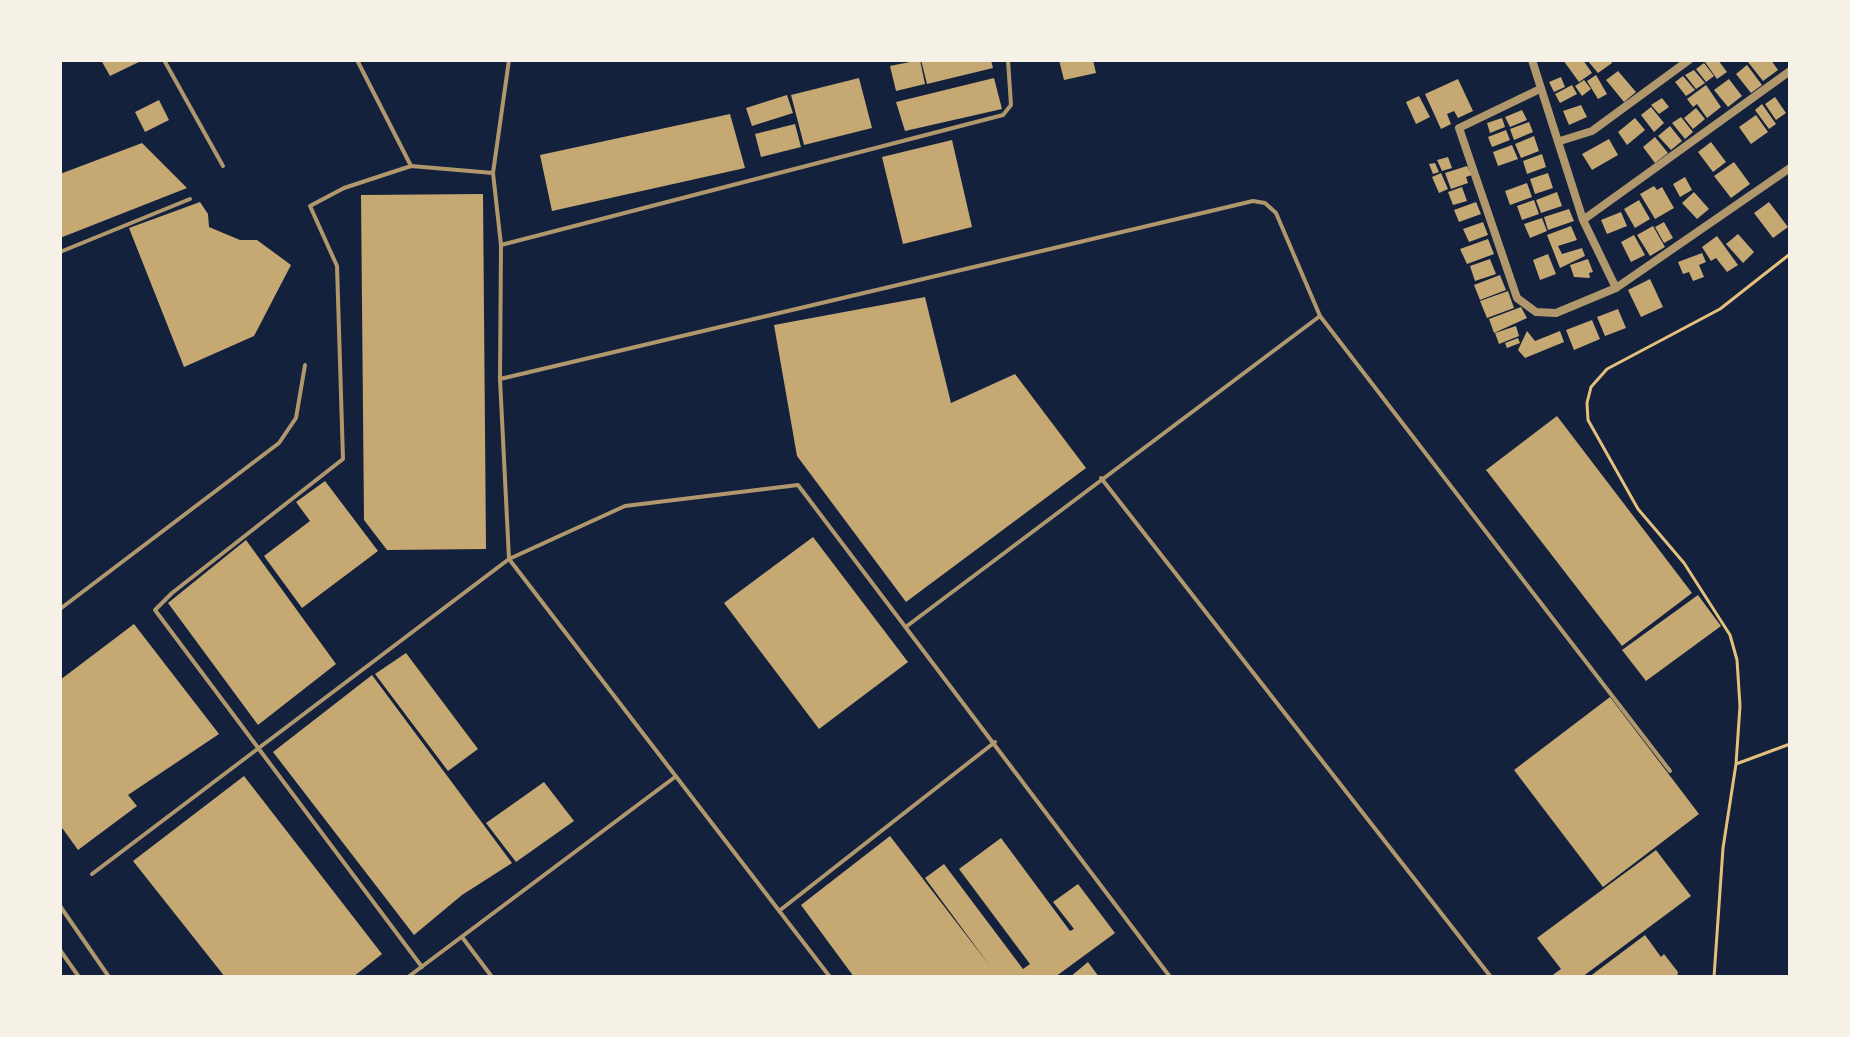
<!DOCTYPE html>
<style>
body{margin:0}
#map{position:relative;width:1850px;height:1037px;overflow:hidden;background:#14213d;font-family:Overpass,sans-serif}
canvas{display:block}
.frame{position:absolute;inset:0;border:62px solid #f6f1e7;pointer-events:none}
</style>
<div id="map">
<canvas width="1850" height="1037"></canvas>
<div class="frame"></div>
</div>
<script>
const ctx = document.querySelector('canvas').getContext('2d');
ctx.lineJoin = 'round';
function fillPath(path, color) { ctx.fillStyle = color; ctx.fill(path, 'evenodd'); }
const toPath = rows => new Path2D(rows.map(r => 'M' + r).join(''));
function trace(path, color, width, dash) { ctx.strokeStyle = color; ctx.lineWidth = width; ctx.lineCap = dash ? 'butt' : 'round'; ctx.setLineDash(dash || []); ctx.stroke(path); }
fillPath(toPath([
 [101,60,143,60,110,76],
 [920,60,925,84,896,91,890,66],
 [921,60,991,60,993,68,927,84],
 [1059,60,1093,60,1096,73,1064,80],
 [1563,60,1583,60,1592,73,1579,82],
 [1587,60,1610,60,1612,63,1598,73],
 [1708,60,1718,60,1727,72,1717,79,1705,62],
 [1771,60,1778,70,1763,81,1748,62],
 [1704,63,1714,76,1706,82,1696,69],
 [1747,65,1762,85,1751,93,1736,74],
 [1694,70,1705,83,1696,89,1685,75],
 [1618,71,1636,92,1624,102,1606,80],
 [1596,75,1607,94,1598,99,1587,81],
 [1683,76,1695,90,1686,96,1675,82],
 [1561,77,1565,87,1554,92,1549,82],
 [859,78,872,128,804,145,791,95],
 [994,78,1002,109,905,131,896,102],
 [1458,79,1473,111,1458,118,1454,111,1447,114,1451,124,1441,129,1425,94],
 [1729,79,1742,96,1728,107,1714,90],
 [1584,80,1591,89,1582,96,1575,86],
 [1572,85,1577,94,1560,103,1555,94],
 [1706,85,1721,107,1707,118,1697,104,1693,107,1687,99],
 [787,95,793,113,752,126,746,108],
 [1419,96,1430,117,1416,124,1406,102],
 [1775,97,1786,113,1776,120,1765,104],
 [1662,98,1669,107,1659,114,1651,105],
 [159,100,169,120,145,132,135,112],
 [1762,104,1776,124,1769,129,1755,110],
 [1581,105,1587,117,1569,125,1563,111],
 [1651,107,1664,123,1654,132,1641,115],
 [1696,108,1705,119,1693,129,1684,118],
 [1522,110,1527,120,1510,127,1505,117],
 [730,114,745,168,552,211,540,155],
 [1756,115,1768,132,1751,144,1739,127],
 [1681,117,1693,132,1685,139,1672,123],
 [1502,118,1505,127,1490,133,1487,123],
 [1635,118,1645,130,1627,145,1618,132],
 [1529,122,1533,132,1514,140,1510,129],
 [795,124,801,147,761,157,755,134],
 [1670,126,1682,141,1671,150,1658,136],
 [1506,130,1510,140,1492,147,1488,137],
 [1534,136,1539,151,1521,158,1515,144],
 [1655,137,1668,153,1655,163,1643,147],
 [1609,139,1618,155,1592,170,1582,154],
 [952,140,972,227,903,244,882,157],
 [1711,142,1726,162,1713,172,1698,152],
 [142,143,187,188,60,238,60,174],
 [1512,145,1518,159,1498,166,1493,152],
 [1542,154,1546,167,1527,174,1523,161],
 [1448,157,1452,168,1442,171,1437,160],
 [1734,162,1750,184,1731,198,1714,176],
 [1435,163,1439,172,1433,174,1429,164],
 [1467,166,1472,175,1466,177,1468,183,1451,189,1445,173],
 [1441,173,1448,189,1439,193,1432,177],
 [1548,173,1553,188,1535,194,1530,179],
 [1685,177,1692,190,1680,197,1673,184],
 [1527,183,1532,197,1510,205,1505,191],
 [1654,186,1657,190,1662,187,1674,208,1655,219,1640,194],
 [1462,187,1467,201,1453,205,1448,192],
 [1557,192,1562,206,1541,213,1536,200],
 [1694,192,1709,209,1697,219,1682,203],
 [483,194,486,549,387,550,364,520,361,195],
 [1534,200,1539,214,1522,220,1517,206],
 [1639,200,1650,219,1635,228,1624,209],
 [200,202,208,214,209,227,240,240,257,240,291,265,254,336,184,367,129,228],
 [1476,202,1481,214,1459,222,1454,210],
 [1769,202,1788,227,1773,238,1754,213],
 [1569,209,1574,221,1548,230,1544,217],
 [1621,212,1627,226,1607,234,1601,220],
 [1542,218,1547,231,1530,238,1524,224],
 [1483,222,1488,235,1469,242,1463,229],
 [1664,222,1673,238,1664,243,1655,227],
 [1571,226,1577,240,1558,246,1562,254,1582,248,1585,256,1560,268,1547,235],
 [1653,226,1665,247,1650,256,1637,235],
 [1738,234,1754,252,1743,263,1726,244],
 [1634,235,1645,255,1631,262,1621,242],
 [1717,236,1738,265,1727,272,1716,258,1711,261,1702,247],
 [1488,239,1494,254,1467,264,1460,249],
 [1702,253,1706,262,1699,265,1704,277,1693,281,1689,272,1683,274,1678,262],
 [1548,254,1556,274,1540,280,1533,260],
 [1490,259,1496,274,1475,281,1470,266],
 [1588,259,1593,272,1589,273,1590,278,1574,277,1570,265],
 [1500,275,1506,290,1480,300,1474,285],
 [1650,279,1663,307,1641,317,1628,290],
 [1508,291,1514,308,1487,318,1480,301],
 [925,297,951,403,1015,374,1086,468,906,602,797,456,774,325],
 [1521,307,1527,318,1494,333,1489,319],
 [1618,309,1626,328,1605,336,1597,317],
 [1592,320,1600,339,1574,350,1566,330],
 [1516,326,1519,336,1499,344,1495,333],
 [1527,331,1535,341,1560,331,1564,342,1525,358,1518,350],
 [1518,338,1520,343,1507,348,1505,343],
 [1557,416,1692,593,1622,646,1486,470],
 [325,481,378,551,302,608,264,556,310,521,296,502],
 [813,537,908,662,819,729,724,603],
 [246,540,336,664,258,725,168,603],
 [1698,595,1721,626,1646,681,1622,650],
 [134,624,219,734,128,795,137,806,78,850,60,825,60,680],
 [406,653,478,749,448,771,375,674],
 [372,675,512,863,462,895,414,935,273,752],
 [1610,697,1699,814,1603,887,1514,770],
 [244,776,382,954,353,977,225,977,133,861],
 [544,782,574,821,516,862,486,823],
 [890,836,990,966,925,878,944,864,1023,969,1030,964,959,869,1001,838,1070,931,1074,929,1053,902,1078,884,1115,933,1055,977,854,977,801,905],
 [1656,850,1691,896,1582,977,1550,977,1561,969,1537,938],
 [1645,935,1661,957,1664,954,1678,972,1677,977,1589,977],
 [1088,962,1099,977,1070,977]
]), '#c6a872');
trace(toPath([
 [1736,764,1740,706,1737,660,1730,635,1684,563,1638,509,1588,420,1587,403,1591,387,1607,369,1720,309,1790,254],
 [1714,977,1723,848,1736,764,1790,744]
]), '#e5c07b', 3);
trace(toPath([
 [164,60,223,166],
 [357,60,411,166],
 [509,60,493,173,501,245,500,379,509,559,830,977],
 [501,245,1003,115,1011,105,1008,60],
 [60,252,190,199],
 [1320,316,1670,771],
 [500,379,1253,201,1265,203,1276,213,1320,316,907,626],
 [1101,478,1491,977],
 [60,609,279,443,296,418,305,365],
 [92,874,509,559,625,506,798,485,1170,977],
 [60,906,109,977],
 [779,911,995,742],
 [462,937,492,977],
 [60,950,79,977],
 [422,967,155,610,172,593,343,459,337,266,310,206,344,188,411,166,493,173],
 [408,977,675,777]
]), '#b1986c', 4);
trace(toPath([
 [1532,60,1583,220,1616,288,1790,168],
 [1540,89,1459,128,1517,298,1536,312,1556,313,1616,288],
 [1560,141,1592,131,1689,60],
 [1583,220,1790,71]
]), '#b1986c', 8);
</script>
